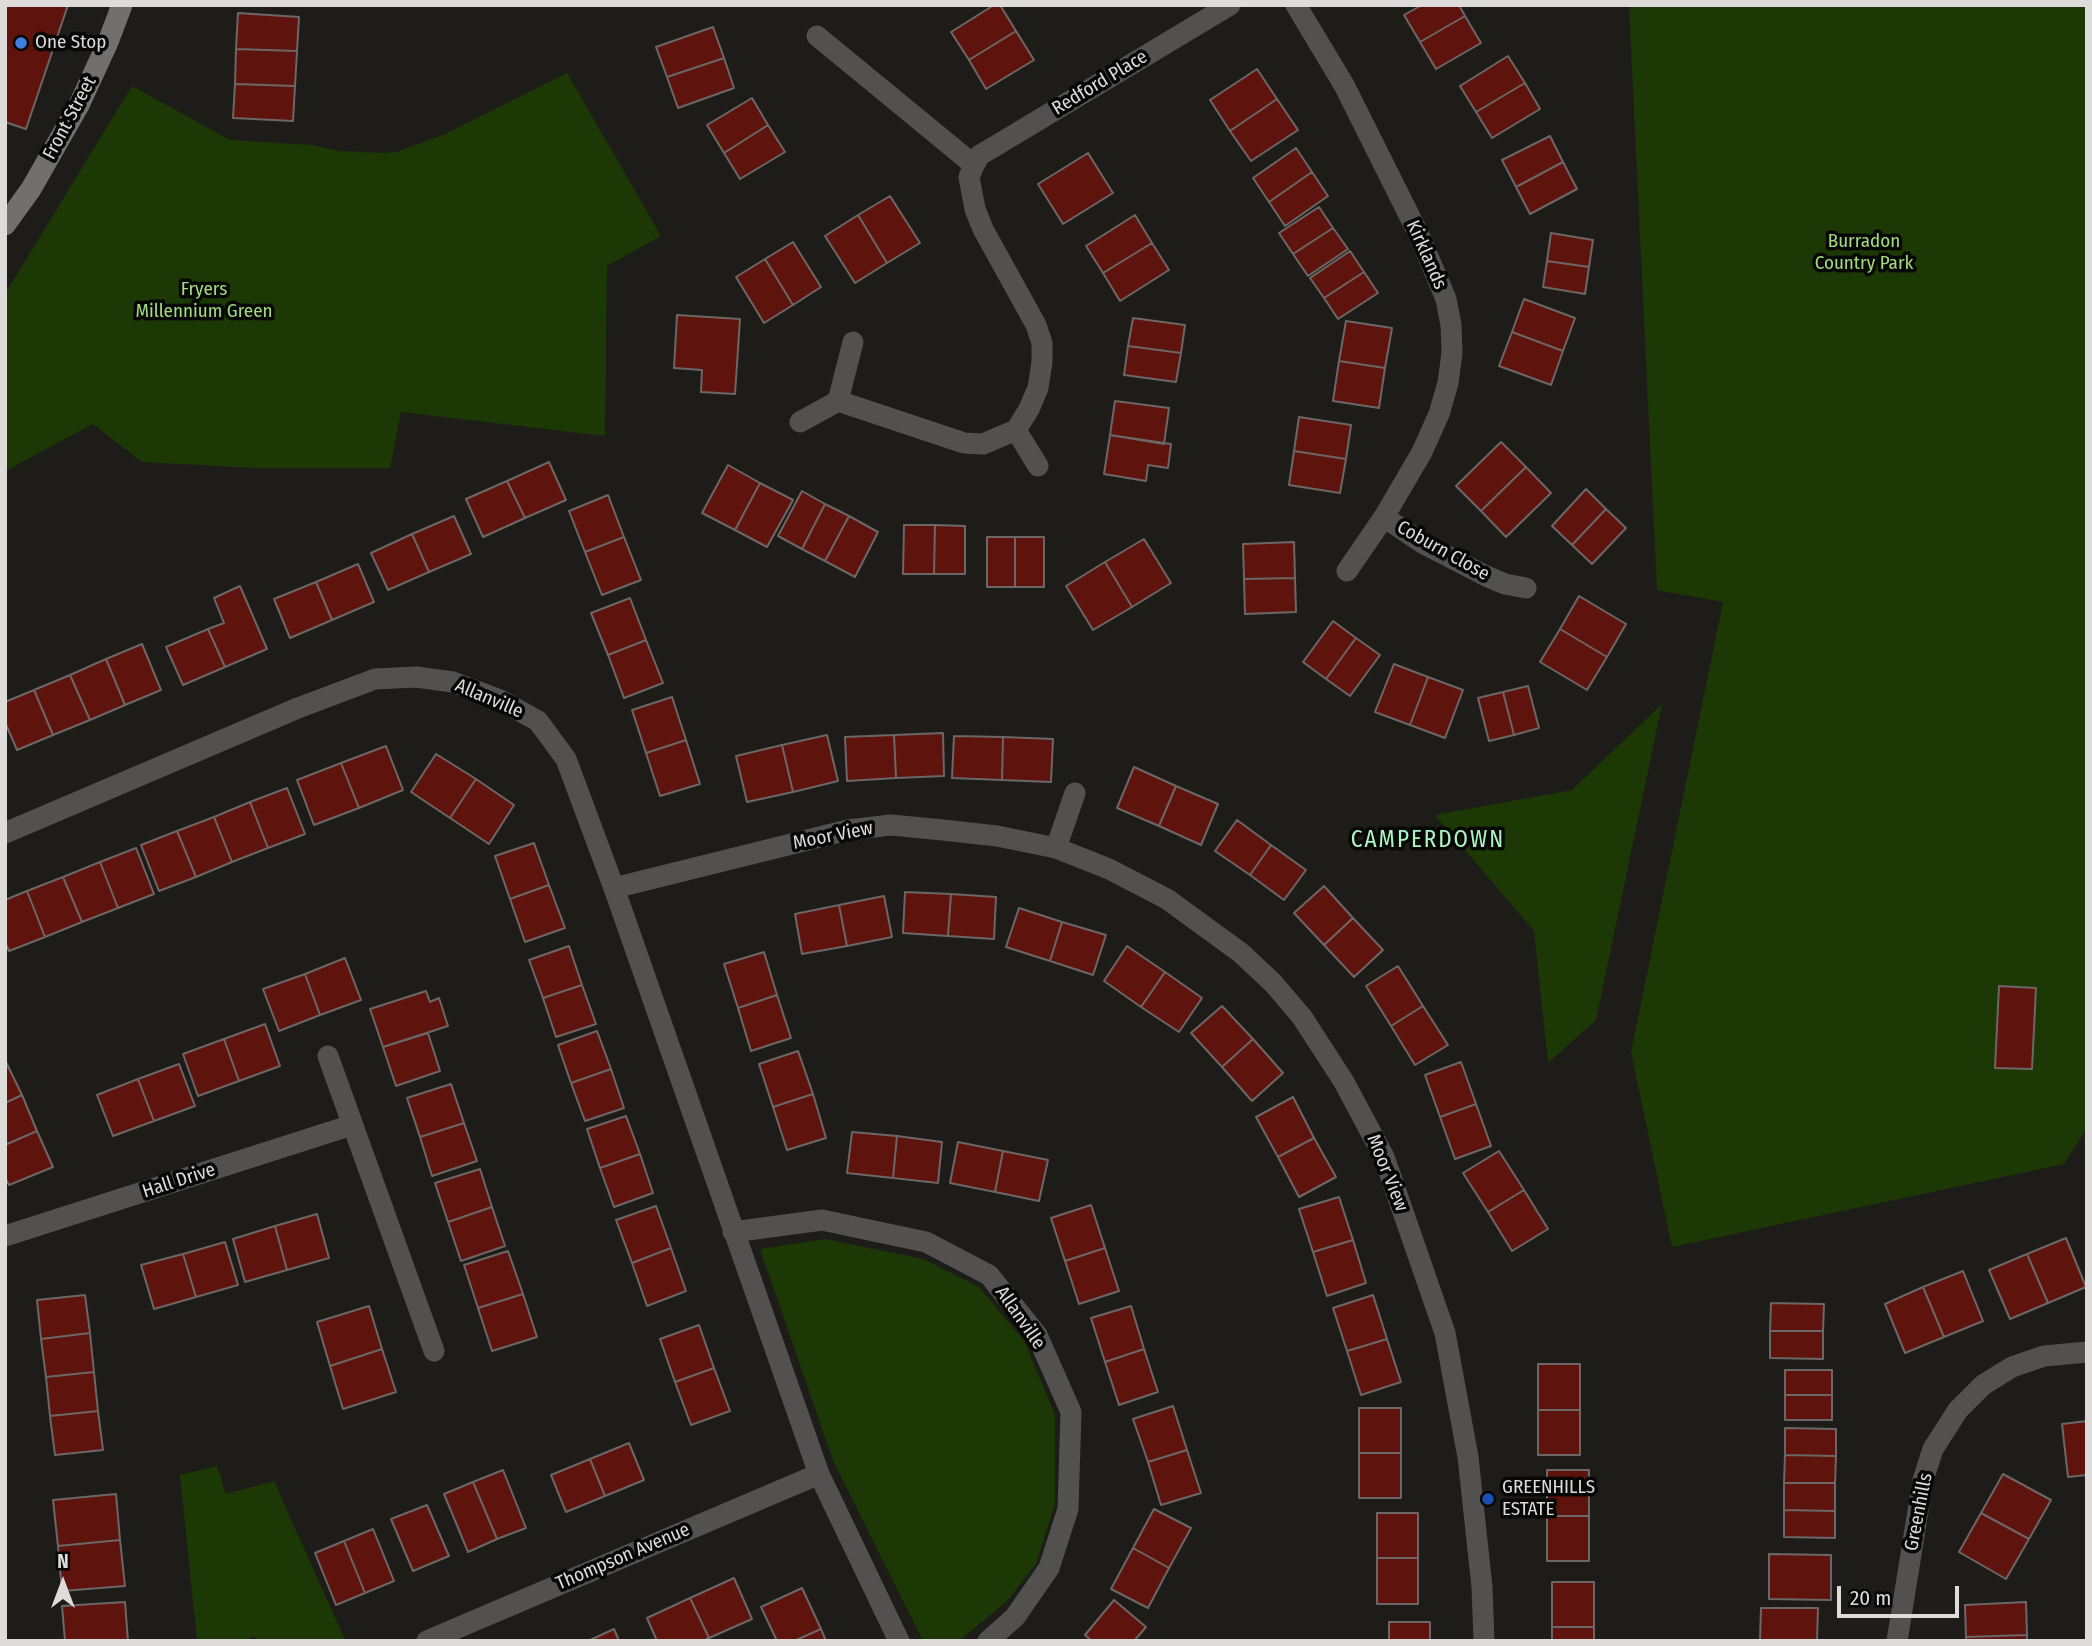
<!DOCTYPE html>
<style>
body{margin:0}
#map{position:relative;width:2092px;height:1646px;overflow:hidden;background:#1e1c19;font-family:"Fira Sans Condensed",sans-serif}
canvas{display:block}
.frame{position:absolute;inset:0;border:7px solid #dedcda;pointer-events:none}
.north{position:absolute;left:28px;top:1548px;width:70px;height:70px;-webkit-text-stroke:5px #070706;paint-order:stroke;rotate:0deg;font-size:19px;font-weight:700;line-height:28px;text-align:center;color:#dedcda}
.north::after{content:'';display:block;margin:auto;width:24px;height:32px;background:#dedcda;clip-path:polygon(50% 0,100% 100%,50% 72%,0 100%)}
.scale{position:absolute;left:1837px;top:1586px;width:122px;height:32px;box-sizing:border-box;border:4px solid #dedcda;border-top:0;padding-left:9px;font-size:21px;line-height:24px;white-space:nowrap;color:#dedcda;-webkit-text-stroke:5px #070706;paint-order:stroke}
</style>
<div id="map">
<canvas width="2092" height="1646"></canvas>
<div class="frame"></div>
<div class="north">N</div>
<div class="scale">20 m</div>
</div>
<script>
const ctx = document.querySelector('canvas').getContext('2d');
ctx.lineJoin = 'round';
function fillPath(path, color) { ctx.fillStyle = color; ctx.fill(path, 'evenodd'); }
const toPath = rows => new Path2D(rows.map(r => 'M' + r).join(''));
function trace(path, color, width, dash) { ctx.strokeStyle = color; ctx.lineWidth = width; ctx.lineCap = dash ? 'butt' : 'round'; ctx.setLineDash(dash || []); ctx.stroke(path); }
function drawText(font, color, halo, rows, align = 'center') {
  ctx.font = font + ' "Fira Sans Condensed",sans-serif'; ctx.lineWidth = 7; ctx.setLineDash([]); ctx.textBaseline = 'middle'; ctx.strokeStyle = halo; ctx.fillStyle = color; for (const [text, x, y, turn = 0] of rows) {
    ctx.save(); ctx.translate(x, y); ctx.rotate((+turn || 0) * Math.PI / 180); ctx.textAlign = isNaN(turn) ? turn : align; if (halo) ctx.strokeText(text, 0, 0); ctx.fillText(text, 0, 0); ctx.restore();
  }
}
fillPath(toPath([
 [1629,5,2087,5,2087,1128,2064,1164,1672,1247,1631,1052,1723,602,1657,590],
 [567,73,661,236,607,266,605,436,401,412,390,468,256,468,142,462,93,424,5,471,5,294,132,86,230,140,312,145,338,151,384,153,396,152,443,135],
 [1662,704,1596,1020,1548,1063,1534,931,1435,815,1572,790],
 [825,1239,923,1259,979,1287,1024,1341,1055,1414,1055,1504,1036,1564,1007,1601,959,1641,923,1641,833,1460,760,1249],
 [217,1466,226,1494,274,1481,345,1640,257,1641,255,1636,244,1641,197,1641,180,1475]
]), '#1c3905');
const building = toPath([
 [5,5,68,5,26,129,5,122,5,5],
 [994,5,1000,5,1016,31,969,60,951,32,994,5],
 [1422,5,1459,5,1465,16,1420,42,1404,15,1422,5],
 [238,13,299,17,297,51,236,49,238,13],
 [1465,16,1481,43,1436,69,1420,42,1465,16],
 [713,27,724,58,667,77,656,47,713,27],
 [1016,31,1034,60,986,89,969,60,1016,31],
 [236,49,297,51,295,86,235,84,236,49],
 [1508,56,1525,83,1476,112,1460,86,1508,56],
 [724,58,734,88,678,108,667,77,724,58],
 [1257,69,1277,99,1230,131,1210,100,1257,69],
 [1525,83,1540,109,1492,138,1476,112,1525,83],
 [235,84,295,86,293,121,233,118,235,84],
 [752,98,768,125,724,153,707,125,752,98],
 [1277,99,1298,130,1251,161,1230,131,1277,99],
 [768,125,785,152,740,179,724,153,768,125],
 [1550,136,1563,162,1516,187,1502,160,1550,136],
 [1296,148,1312,172,1269,202,1253,178,1296,148],
 [1088,153,1113,193,1063,224,1038,184,1088,153],
 [1563,162,1577,189,1530,214,1516,187,1563,162],
 [1312,172,1328,196,1285,226,1269,202,1312,172],
 [890,196,920,243,887,263,858,215,890,196],
 [1319,207,1333,228,1293,254,1279,233,1319,207],
 [858,215,887,263,855,283,825,236,858,215],
 [1135,215,1152,243,1103,273,1086,246,1135,215],
 [1333,228,1348,249,1308,276,1293,254,1333,228],
 [1551,233,1593,240,1589,267,1547,261,1551,233],
 [793,242,821,287,793,305,765,259,793,242],
 [1152,243,1169,270,1120,301,1103,273,1152,243],
 [1350,251,1364,272,1324,298,1310,278,1350,251],
 [765,259,793,305,764,323,736,277,765,259],
 [1547,261,1589,267,1585,294,1543,287,1547,261],
 [1364,272,1378,293,1338,319,1324,298,1364,272],
 [1524,299,1575,318,1563,351,1512,332,1524,299],
 [677,315,740,319,735,394,701,392,702,370,674,368,677,315],
 [1133,318,1185,325,1181,353,1128,346,1133,318],
 [1346,321,1392,328,1385,368,1339,361,1346,321],
 [1512,332,1563,351,1551,385,1499,366,1512,332],
 [1128,346,1181,353,1176,382,1124,375,1128,346],
 [1339,361,1385,368,1379,408,1333,401,1339,361],
 [1115,401,1169,408,1164,444,1110,435,1115,401],
 [1299,417,1351,425,1346,459,1294,451,1299,417],
 [1110,435,1171,444,1168,468,1148,465,1146,481,1104,474,1110,435],
 [1501,442,1526,467,1481,511,1456,486,1501,442],
 [1294,451,1346,459,1340,493,1289,485,1294,451],
 [549,462,566,500,525,518,507,481,549,462],
 [728,465,760,483,735,530,702,513,728,465],
 [1526,467,1551,493,1506,537,1481,511,1526,467],
 [507,481,525,518,483,537,466,499,507,481],
 [760,483,793,500,767,547,735,530,760,483],
 [1586,489,1606,509,1572,545,1552,526,1586,489],
 [802,491,825,504,802,549,778,536,802,491],
 [608,495,624,537,585,552,569,511,608,495],
 [825,504,849,516,825,561,802,549,825,504],
 [1606,509,1626,528,1592,564,1572,545,1606,509],
 [454,516,471,554,429,572,412,534,454,516],
 [849,516,878,532,855,577,825,561,849,516],
 [904,525,935,525,934,574,903,574,904,525],
 [935,525,965,526,965,574,934,574,935,525],
 [412,534,429,572,388,590,371,553,412,534],
 [624,537,641,580,602,595,585,552,624,537],
 [987,537,1015,537,1015,587,987,587,987,537],
 [1015,537,1044,537,1044,587,1015,587,1015,537],
 [1144,539,1171,583,1132,607,1105,562,1144,539],
 [1294,542,1295,578,1244,579,1243,544,1294,542],
 [1105,562,1132,607,1093,630,1066,586,1105,562],
 [358,564,374,602,332,620,316,582,358,564],
 [1295,578,1296,612,1245,614,1244,579,1295,578],
 [316,582,332,620,290,638,274,599,316,582],
 [240,586,267,649,225,667,208,629,224,623,214,598,240,586],
 [1579,596,1626,624,1607,657,1560,629,1579,596],
 [630,598,646,640,608,655,591,613,630,598],
 [1333,621,1356,638,1326,679,1303,662,1333,621],
 [208,629,225,667,183,685,166,647,208,629],
 [1560,629,1607,657,1587,690,1540,662,1560,629],
 [1356,638,1380,655,1350,696,1326,679,1356,638],
 [646,640,663,683,624,698,608,655,646,640],
 [142,644,161,690,125,705,106,659,142,644],
 [106,659,125,705,90,720,70,675,106,659],
 [1394,664,1428,677,1410,725,1375,712,1394,664],
 [70,675,90,720,53,735,34,690,70,675],
 [1428,677,1463,690,1445,738,1410,725,1428,677],
 [1528,686,1539,728,1514,735,1503,692,1528,686],
 [34,690,53,735,17,750,5,722,5,702,34,690],
 [1503,692,1514,735,1489,741,1478,698,1503,692],
 [672,697,686,740,646,753,632,710,672,697],
 [943,733,944,776,896,778,894,735,943,733],
 [827,735,838,781,793,792,782,745,827,735],
 [894,735,896,778,847,781,845,737,894,735],
 [954,736,1003,737,1002,780,952,778,954,736],
 [1003,737,1053,739,1051,782,1002,780,1003,737],
 [686,740,700,784,660,796,646,753,686,740],
 [782,745,793,792,747,802,736,756,782,745],
 [386,746,403,790,359,808,341,763,386,746],
 [436,754,476,779,450,818,411,792,436,754],
 [341,763,359,808,314,825,297,780,341,763],
 [1134,767,1176,786,1159,826,1117,808,1134,767],
 [476,779,514,805,489,844,450,818,476,779],
 [1176,786,1218,804,1201,845,1159,826,1176,786],
 [287,788,305,834,268,848,250,802,287,788],
 [250,802,268,848,232,862,214,817,250,802],
 [214,817,232,862,196,877,177,831,214,817],
 [1237,820,1271,845,1250,875,1215,851,1237,820],
 [177,831,196,877,159,891,141,845,177,831],
 [534,843,549,885,510,899,495,856,534,843],
 [1271,845,1306,870,1284,900,1250,875,1271,845],
 [136,848,154,894,118,908,100,862,136,848],
 [100,862,118,908,82,922,63,877,100,862],
 [63,877,82,922,45,937,27,891,63,877],
 [549,885,565,928,525,942,510,899,549,885],
 [1324,886,1353,918,1324,945,1294,913,1324,886],
 [27,891,45,937,9,951,5,942,5,900,27,891],
 [905,892,951,894,948,936,903,933,905,892],
 [951,894,996,897,994,939,948,936,951,894],
 [884,896,892,937,847,946,839,905,884,896],
 [839,905,847,946,802,954,795,914,839,905],
 [1019,908,1062,922,1050,961,1006,947,1019,908],
 [1353,918,1383,950,1354,977,1324,945,1353,918],
 [1062,922,1106,935,1093,975,1050,961,1062,922],
 [569,946,582,985,543,998,529,960,569,946],
 [1127,946,1165,972,1141,1007,1104,981,1127,946],
 [764,952,777,995,738,1008,724,964,764,952],
 [345,958,361,1000,320,1015,305,974,345,958],
 [1398,966,1423,1006,1391,1026,1366,986,1398,966],
 [1165,972,1202,998,1179,1032,1141,1007,1165,972],
 [305,974,320,1015,279,1031,263,989,305,974],
 [582,985,596,1024,556,1037,543,998,582,985],
 [1999,986,2036,988,2032,1069,1995,1068,1999,986],
 [426,991,430,1002,439,998,448,1026,383,1047,370,1009,426,991],
 [777,995,791,1038,751,1051,738,1008,777,995],
 [1222,1006,1253,1039,1222,1067,1191,1033,1222,1006],
 [1423,1006,1448,1045,1415,1065,1391,1026,1423,1006],
 [265,1024,280,1066,239,1081,224,1039,265,1024],
 [597,1031,611,1069,571,1083,558,1045,597,1031],
 [428,1033,440,1071,396,1086,383,1047,428,1033],
 [224,1039,239,1081,198,1096,183,1054,224,1039],
 [1253,1039,1283,1073,1252,1101,1222,1067,1253,1039],
 [798,1051,813,1094,773,1107,759,1064,798,1051],
 [5,1060,22,1095,5,1103,5,1060],
 [1461,1062,1476,1104,1440,1117,1425,1075,1461,1062],
 [179,1064,195,1106,154,1121,138,1079,179,1064],
 [611,1069,624,1108,585,1121,571,1083,611,1069],
 [138,1079,154,1121,113,1136,97,1095,138,1079],
 [451,1084,464,1123,420,1137,407,1098,451,1084],
 [813,1094,826,1138,787,1150,773,1107,813,1094],
 [22,1095,37,1131,5,1145,5,1103,22,1095],
 [1293,1097,1314,1138,1278,1157,1256,1117,1293,1097],
 [1476,1104,1491,1146,1455,1159,1440,1117,1476,1104],
 [626,1116,640,1154,600,1168,587,1129,626,1116],
 [464,1123,477,1161,432,1176,420,1137,464,1123],
 [37,1131,53,1167,9,1185,5,1177,5,1145,37,1131],
 [852,1132,897,1136,893,1178,847,1173,852,1132],
 [897,1136,942,1142,938,1183,893,1178,897,1136],
 [1314,1138,1336,1177,1299,1197,1278,1157,1314,1138],
 [958,1142,1003,1151,995,1192,950,1183,958,1142],
 [1003,1151,1048,1160,1039,1201,995,1192,1003,1151],
 [1499,1151,1524,1190,1488,1212,1463,1173,1499,1151],
 [640,1154,653,1193,614,1207,600,1168,640,1154],
 [480,1169,492,1207,448,1222,435,1183,480,1169],
 [1524,1190,1548,1229,1512,1251,1488,1212,1524,1190],
 [1339,1197,1353,1240,1313,1252,1299,1209,1339,1197],
 [1091,1205,1105,1248,1065,1261,1051,1218,1091,1205],
 [656,1206,671,1248,632,1263,616,1220,656,1206],
 [492,1207,505,1246,461,1261,448,1222,492,1207],
 [317,1214,329,1258,287,1270,275,1226,317,1214],
 [275,1226,287,1270,245,1282,233,1239,275,1226],
 [2066,1238,2086,1287,2048,1303,2027,1254,2066,1238],
 [1353,1240,1366,1283,1327,1296,1313,1252,1353,1240],
 [225,1242,238,1285,196,1297,183,1254,225,1242],
 [671,1248,686,1291,647,1306,632,1263,671,1248],
 [1105,1248,1119,1291,1079,1304,1065,1261,1105,1248],
 [508,1251,523,1294,478,1308,464,1265,508,1251],
 [183,1254,196,1297,154,1309,141,1265,183,1254],
 [2027,1254,2048,1303,2010,1319,1989,1270,2027,1254],
 [1963,1271,1983,1321,1944,1337,1923,1287,1963,1271],
 [1923,1287,1944,1337,1905,1353,1885,1304,1923,1287],
 [523,1294,537,1337,492,1351,478,1308,523,1294],
 [85,1295,90,1333,41,1339,37,1300,85,1295],
 [1373,1295,1387,1339,1347,1351,1333,1308,1373,1295],
 [1771,1303,1824,1304,1823,1331,1770,1331,1771,1303],
 [369,1306,382,1349,330,1366,317,1322,369,1306],
 [1131,1306,1144,1349,1105,1362,1091,1318,1131,1306],
 [699,1325,714,1368,675,1382,660,1339,699,1325],
 [1770,1331,1823,1331,1823,1359,1770,1358,1770,1331],
 [90,1333,94,1372,46,1377,41,1339,90,1333],
 [1387,1339,1401,1382,1361,1395,1347,1351,1387,1339],
 [382,1349,396,1392,343,1409,330,1366,382,1349],
 [1144,1349,1158,1392,1119,1405,1105,1362,1144,1349],
 [1538,1364,1580,1364,1580,1410,1538,1410,1538,1364],
 [714,1368,730,1411,691,1425,675,1382,714,1368],
 [1785,1370,1832,1370,1832,1395,1785,1395,1785,1370],
 [94,1372,98,1411,50,1416,46,1377,94,1372],
 [1785,1395,1832,1395,1832,1420,1785,1420,1785,1395],
 [1173,1406,1187,1450,1148,1462,1133,1419,1173,1406],
 [1359,1408,1401,1408,1401,1453,1359,1453,1359,1408],
 [1538,1410,1580,1410,1580,1455,1538,1455,1538,1410],
 [98,1411,103,1450,55,1455,50,1416,98,1411],
 [2087,1421,2087,1475,2068,1477,2062,1424,2087,1421],
 [1785,1428,1836,1429,1836,1456,1785,1455,1785,1428],
 [629,1443,644,1480,605,1496,590,1459,629,1443],
 [1187,1450,1201,1493,1161,1505,1148,1462,1187,1450],
 [1359,1453,1401,1453,1401,1498,1359,1498,1359,1453],
 [1785,1455,1836,1456,1835,1483,1784,1483,1785,1455],
 [590,1459,605,1496,566,1512,551,1475,590,1459],
 [503,1470,526,1528,497,1539,473,1482,503,1470],
 [1547,1470,1589,1470,1589,1516,1547,1516,1547,1470],
 [2003,1474,2051,1500,2029,1539,1981,1513,2003,1474],
 [473,1482,497,1539,468,1552,444,1494,473,1482],
 [1784,1483,1835,1483,1835,1511,1784,1510,1784,1483],
 [116,1494,120,1540,58,1546,53,1500,116,1494],
 [427,1505,449,1556,413,1571,391,1519,427,1505],
 [1154,1509,1191,1528,1169,1568,1133,1548,1154,1509],
 [1784,1510,1835,1511,1835,1538,1784,1537,1784,1510],
 [1377,1513,1418,1513,1418,1558,1377,1558,1377,1513],
 [1981,1513,2029,1539,2006,1579,1959,1552,1981,1513],
 [1547,1516,1589,1516,1589,1561,1547,1561,1547,1516],
 [373,1529,394,1581,365,1593,344,1541,373,1529],
 [120,1540,125,1586,62,1591,58,1546,120,1540],
 [344,1541,365,1593,336,1605,315,1553,344,1541],
 [1133,1548,1169,1568,1148,1608,1111,1589,1133,1548],
 [1769,1554,1831,1555,1831,1600,1769,1599,1769,1554],
 [1377,1558,1418,1558,1418,1604,1377,1604,1377,1558],
 [734,1578,752,1619,709,1638,690,1598,734,1578],
 [1552,1582,1594,1582,1594,1627,1552,1627,1552,1582],
 [802,1588,821,1629,794,1641,777,1641,761,1607,802,1588],
 [690,1598,709,1638,703,1641,657,1641,647,1618,690,1598],
 [1114,1600,1146,1627,1134,1641,1092,1641,1085,1635,1114,1600],
 [125,1602,128,1641,65,1641,62,1606,125,1602],
 [2026,1602,2027,1635,1966,1637,1965,1605,2026,1602],
 [1761,1608,1818,1608,1817,1641,1760,1641,1761,1608],
 [1389,1622,1430,1622,1430,1641,1389,1641,1389,1622],
 [1552,1627,1594,1627,1594,1641,1552,1641,1552,1627],
 [614,1629,619,1641,588,1641,614,1629],
 [821,1629,826,1641,794,1641,821,1629],
 [2027,1635,2027,1641,1966,1641,1966,1637,2027,1635]
]);
fillPath(building, '#5f130d');
trace(building, '#6c6766', 2);
trace(toPath([
 [1296,5,1344,85,1419,235,1446,299,1451,325,1452,353,1448,383,1439,414,1422,452,1384,517,1347,571],
 [817,36,974,165],
 [838,401,964,443,983,444,1016,430,1029,409,1038,388,1042,362,1042,343,1036,325,983,229,975,209,969,177,974,165,980,155,997,145,1230,5],
 [800,422,838,401,853,342],
 [1016,430,1038,466],
 [1384,517,1424,544,1486,576,1505,584,1526,588],
 [5,833,298,708,375,679,416,677,453,682,500,700,538,721,566,759,614,888,819,1474,899,1641],
 [1056,848,1075,793],
 [614,888,848,830,891,825,943,830,997,836,1056,848,1109,869,1167,899,1241,953,1273,983,1302,1017,1344,1082,1384,1157,1445,1333,1468,1457,1482,1587,1484,1641],
 [328,1056,434,1351],
 [733,1232,822,1220,926,1242,989,1275,1037,1335,1071,1412,1068,1509,1049,1568,1015,1617,988,1641],
 [5,1236,352,1125],
 [427,1641,819,1474],
 [1897,1641,1923,1480,1933,1449,1958,1410,1983,1385,2012,1367,2044,1356,2087,1352]
]), '#535150', 21);
trace(toPath([
 [5,225,31,189,79,105,108,42,122,5]
]), '#726f6e', 21);
for (const [x, y, r, color] of [
 [21,43,7,"#3f7fe0"],
 [1488,1499,7,"#1a4fb4"]
]) { const dot = new Path2D(); dot.arc(x, y, r, 0, 2 * Math.PI); ctx.fillStyle = color; ctx.fill(dot); trace(dot, '#070706', 2.5); }
drawText('19px', '#dedcda', '#070706', [
 ["One Stop",35,43],
 ["GREENHILLS",1502,1488],
 ["ESTATE",1502,1510]
], 'left');
drawText('19px', '#dedcda', '#070706', [
 ["Redford Place",1100,83,-31],
 ["Front Street",70,118,-62],
 ["Kirklands",1426,255,66],
 ["Coburn Close",1443,551,29],
 ["Allanville",489,699,23],
 ["Moor View",833,836,-11],
 ["Moor View",1387,1173,68],
 ["Hall Drive",179,1181,-18],
 ["Allanville",1020,1318,55],
 ["Greenhills",1919,1512,-79],
 ["Thompson Avenue",623,1557,-23]
]);
drawText('19px', '#a1dc7d', '#070706', [
 ["Burradon",1864,242],
 ["Country Park",1864,264],
 ["Fryers",204,290],
 ["Millennium Green",204,312]
]);
ctx.letterSpacing = '2px';
drawText('23px', '#acf5c2', '#070706', [
 ["CAMPERDOWN",1428,841]
]);
ctx.letterSpacing = '0px';
</script>
